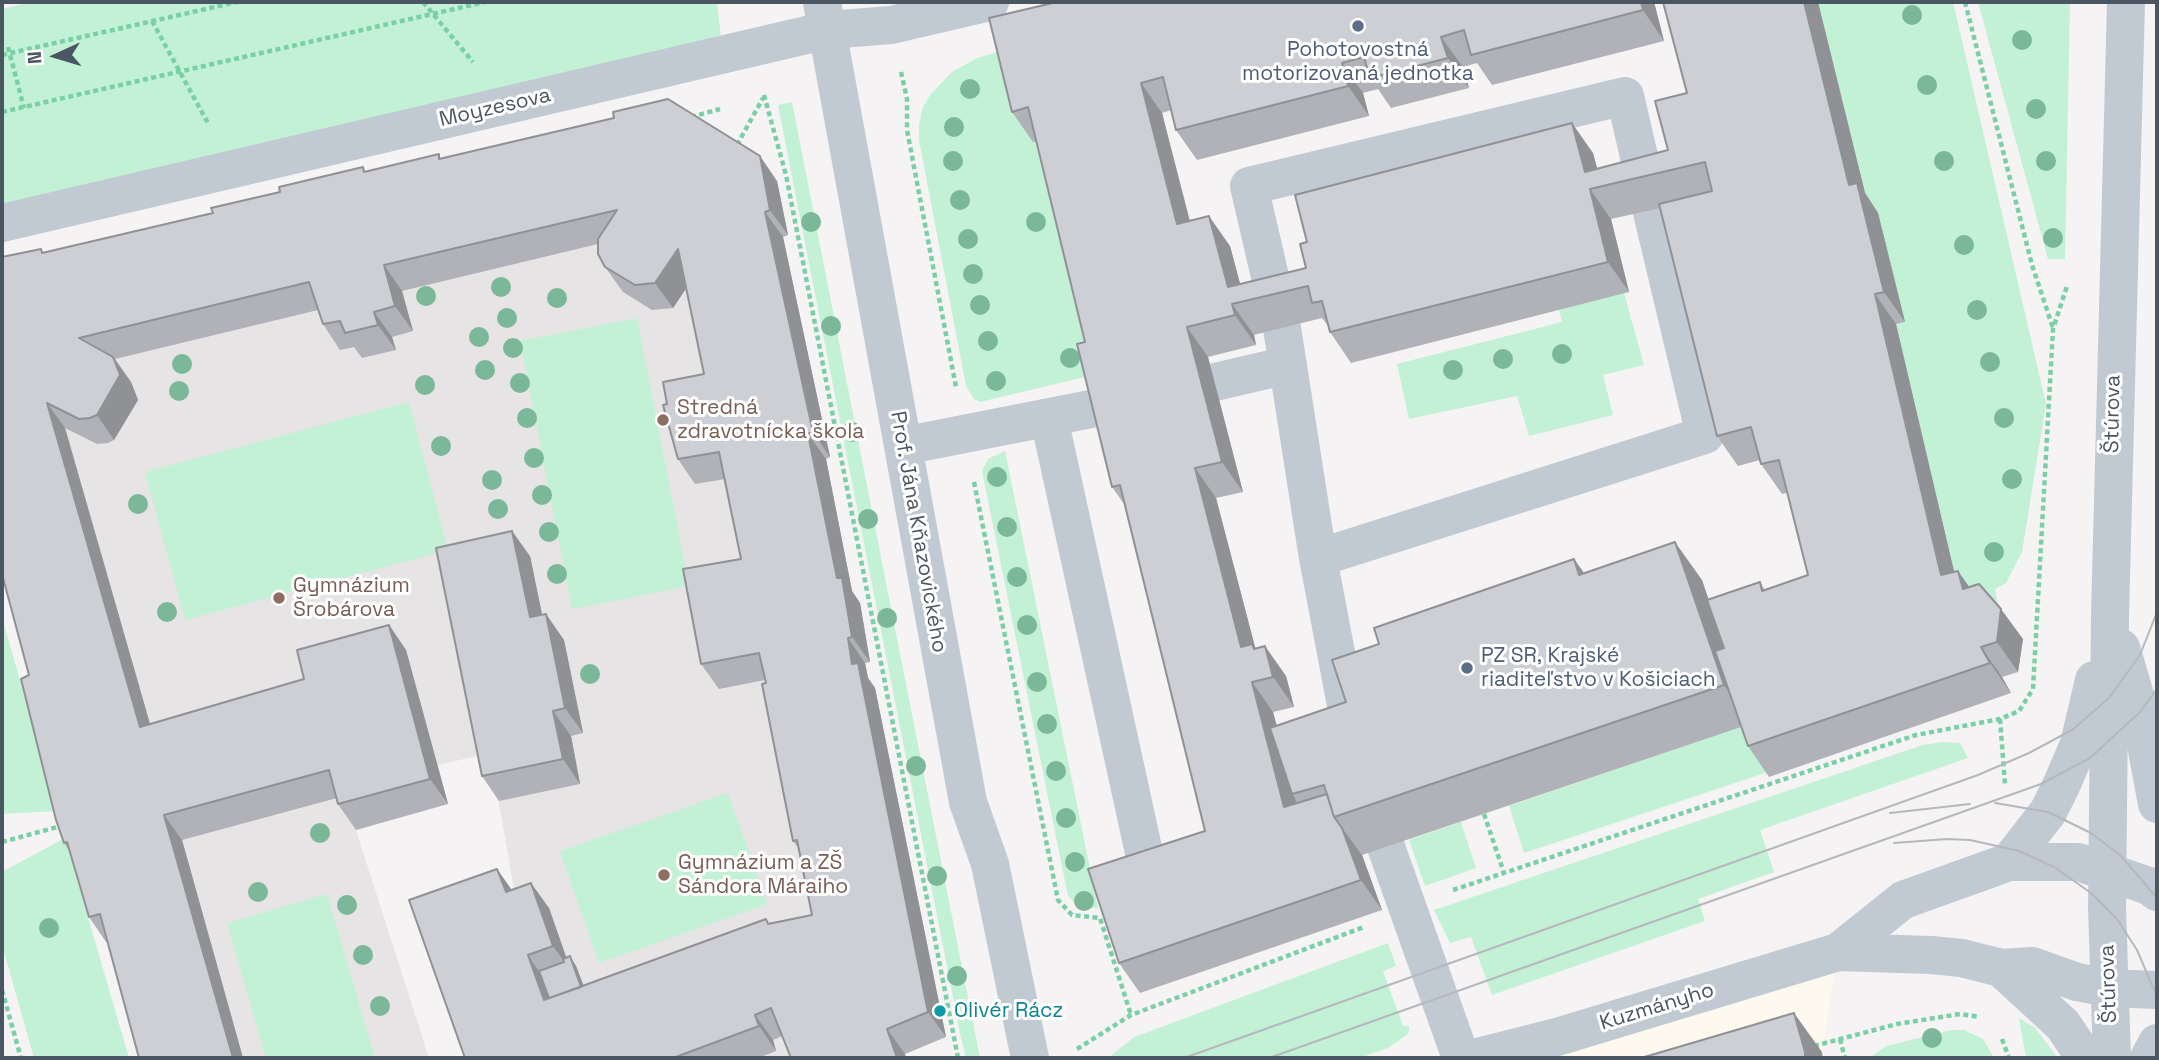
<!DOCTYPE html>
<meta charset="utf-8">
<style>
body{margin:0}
#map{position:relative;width:2159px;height:1060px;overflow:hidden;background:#f5f3f3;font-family:"Space Grotesk",sans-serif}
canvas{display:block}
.frame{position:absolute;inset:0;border:4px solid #4a5661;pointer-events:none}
.north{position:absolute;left:21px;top:21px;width:70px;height:70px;-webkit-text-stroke:5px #fff;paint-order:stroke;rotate:266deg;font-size:19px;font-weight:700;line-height:28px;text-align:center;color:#4a5661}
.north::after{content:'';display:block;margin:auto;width:24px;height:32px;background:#4a5661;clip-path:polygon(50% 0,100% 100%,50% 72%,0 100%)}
</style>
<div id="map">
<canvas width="2159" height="1060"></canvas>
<div class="frame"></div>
<div class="north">N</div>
</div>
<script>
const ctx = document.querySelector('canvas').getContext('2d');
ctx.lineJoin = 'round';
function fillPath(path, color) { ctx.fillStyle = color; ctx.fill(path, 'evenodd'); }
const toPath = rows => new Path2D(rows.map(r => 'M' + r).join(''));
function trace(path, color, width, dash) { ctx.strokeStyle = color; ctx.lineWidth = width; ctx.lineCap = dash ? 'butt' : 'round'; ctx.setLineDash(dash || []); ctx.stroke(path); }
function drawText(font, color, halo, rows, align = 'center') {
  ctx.font = font + ' "Space Grotesk",sans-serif'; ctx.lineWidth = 6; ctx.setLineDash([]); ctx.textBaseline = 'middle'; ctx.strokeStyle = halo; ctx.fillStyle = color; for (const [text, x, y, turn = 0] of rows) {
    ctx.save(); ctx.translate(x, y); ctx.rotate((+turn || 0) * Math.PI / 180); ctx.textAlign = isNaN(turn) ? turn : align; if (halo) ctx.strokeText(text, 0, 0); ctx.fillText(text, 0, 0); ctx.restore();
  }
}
fillPath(toPath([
 [1838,952,1822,1052,1824,1058,1474,1058]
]), '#fdf9ef');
fillPath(toPath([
 [777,181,788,235,783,237,830,457,826,459,854,603,860,603,870,662,777,678,906,1058,474,1058,515,894,490,753,438,765,448,804,356,830,429,1058,150,1058,117,939,106,942,85,868,2,290]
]), '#e6e4e5');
fillPath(toPath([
 [31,2,717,2,722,46,2,213,2,9],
 [1818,2,1953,2,2046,404,2022,552,2006,583,1995,589,2000,614,1962,605,1896,324,1904,322,1870,215],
 [1978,2,2070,2,2065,259,2048,259],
 [1011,48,1033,141,1050,138,1106,372,980,402,974,399,966,386,919,140,919,124,923,107,930,95,952,72,977,58],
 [792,102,888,593,980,1058,966,1058,960,1033,778,105],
 [1624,293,1644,365,1603,375,1613,415,1529,436,1517,396,1409,419,1397,364,1562,322,1559,309],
 [637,318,689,586,572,609,520,341],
 [409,402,448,550,185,620,145,472],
 [1005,451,1098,908,1078,906,1068,896,982,471,988,459],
 [2,618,58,811,2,814],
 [1751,723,1768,772,1524,853,1509,806],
 [1942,742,1960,743,1968,758,1760,830,1774,872,1698,899,1705,921,1492,995,1471,937,1450,943,1434,910,1923,745],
 [728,793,767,904,599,963,560,851],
 [1461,822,1476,868,1425,886,1409,840],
 [65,838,129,1058,34,1058,2,945,2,872],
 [327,894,375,1058,266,1058,227,923],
 [1388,943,1396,966,1383,971,1403,1026,1409,1026,1409,1031,1408,1034,1388,1048,1359,1058,1108,1058,1134,1037],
 [2019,1018,2035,1028,2058,1058,2026,1058],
 [1951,1030,1964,1030,1983,1039,1994,1058,1870,1058,1886,1046]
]), '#c3f1d5');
trace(toPath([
 [423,2,473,62],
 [1965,2,2032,265,2053,328],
 [152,21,209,125],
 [8,47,24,108],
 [2,55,237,2],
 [901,72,907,99,907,130,956,387],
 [764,95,786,175,958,1058],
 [2,112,485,2],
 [691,117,720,109],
 [737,145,763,98],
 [974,482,1058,900,1072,915,1100,918,1131,1015],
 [2000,719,2005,784],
 [1484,814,1504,873],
 [2,842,61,826],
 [1453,890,1916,735,2000,719,2019,711,2033,689,2053,329,2067,286],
 [2,990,21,1058],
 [1840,1039,1845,1058],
 [2002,1039,2009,1058],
 [1814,1046,1897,1024,1960,1014,1980,1017],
 [1077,1049,1131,1015,1364,927]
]), '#7ad0a6', 4.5, [5, 3.5]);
trace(toPath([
 [822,2,968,802,990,864,1030,1058],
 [2,223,828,30,891,25,990,2],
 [1278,311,1249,186,1625,96,1647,191],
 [1282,328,1318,558],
 [1215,382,1288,365],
 [1049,418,1148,871],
 [903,446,1106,406],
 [2121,648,2140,712,2157,804],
 [1354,747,1318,558,1705,435,1651,208],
 [1386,847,1461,1058],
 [2009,862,2048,812,2061,786,2079,744,2094,680],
 [1838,952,1903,900,2009,862,2078,862,2149,886,2157,892],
 [2001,968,2032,966,2077,982,2109,988,2157,990],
 [1474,1058,1557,1037,1838,952,1931,955,1962,958,2001,968,2063,1025,2085,1058],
 [2112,1058,2107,908,2110,616,2126,2],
 [2149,1058,2157,1043]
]), '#c1cad2', 38);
trace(toPath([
 [1995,803,2048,812,2091,833,2121,856,2157,898],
 [1890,813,1970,804],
 [1894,843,1947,839,1970,840,2019,851,2054,867,2091,893,2117,919,2137,950,2157,997],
 [1184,1058,1978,775,2029,753,2072,730,2109,698,2140,655,2157,612],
 [1269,1058,2041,784,2090,758,2140,712,2157,689]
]), '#b5b8bd', 2);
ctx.fillStyle = '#7bb799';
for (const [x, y] of [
 [1912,15],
 [2022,40],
 [1927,85],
 [970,89],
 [2036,109],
 [954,127],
 [953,161],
 [1944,161],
 [2046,161],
 [960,200],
 [811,222],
 [1036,222],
 [2053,238],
 [968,239],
 [1964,245],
 [973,274],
 [501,287],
 [426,296],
 [557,298],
 [980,305],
 [1977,310],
 [507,318],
 [831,326],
 [479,337],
 [988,341],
 [513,348],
 [1562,354],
 [1070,358],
 [1503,359],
 [1990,362],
 [182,364],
 [485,370],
 [1453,370],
 [996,381],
 [520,383],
 [425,385],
 [179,391],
 [527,418],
 [2004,418],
 [852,432],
 [441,446],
 [534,458],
 [997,477],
 [2012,479],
 [492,480],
 [542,495],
 [138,504],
 [498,509],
 [868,519],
 [1007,527],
 [549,532],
 [1994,552],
 [557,574],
 [1017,577],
 [167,612],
 [887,618],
 [1027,625],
 [590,674],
 [1037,682],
 [1047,724],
 [916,766],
 [1056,771],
 [1066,818],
 [320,833],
 [1075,862],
 [937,876],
 [258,892],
 [1084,901],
 [347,905],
 [49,928],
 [363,955],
 [957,976],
 [380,1006],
 [1932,1038]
]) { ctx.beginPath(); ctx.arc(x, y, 10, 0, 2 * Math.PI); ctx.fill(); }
fillPath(toPath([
 [1057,2,1654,2,1664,41,1492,85,1477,63,1463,67,1469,88,1391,108,1378,89,1363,93,1369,116,1197,160,1176,130,1171,110,1162,113,1190,221,1230,246,1240,284,1306,268,1593,153,1597,169,1668,150,1687,93,1663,2,1818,2,1865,193,1878,213,1905,322,1896,324,1954,572,1958,571,1969,587,2023,639,2018,672,2002,677,2011,693,1769,777,1748,746,1741,727,1362,855,1382,910,1140,993,1119,963,1205,831,1124,504,1112,487,1085,342,1037,141,1033,142,1012,112],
 [1660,208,1717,436,1738,466,1760,460,1761,464,1782,494,1787,493,1808,575,1765,590,1760,582,1708,600,1702,580,1584,573,1574,559,1379,644,1346,702,1277,726,1273,712,1294,707,1286,676,1255,647,1216,498,1243,492,1208,357,1256,345,1254,335,1322,318,1329,327,1330,332,1351,363,1629,292,1611,219],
 [442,158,777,181,788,235,783,237,830,457,826,459,852,591,860,603,870,662,865,663,868,678,875,688,946,1037,905,1054,782,1036,773,1040,776,1051,758,1058,465,1058,497,869,512,890,549,908,566,957,576,966,584,986,766,919,769,923,812,915,799,849,793,841,765,680,719,689,701,664,741,559,725,479,695,484,678,459,667,404,704,374,686,288,673,308,652,310,623,292,605,267,598,244,402,291,413,331,392,337,396,350,362,358,354,347,340,350,323,324,318,310,115,359,131,382,138,400,114,440,108,443,97,444,65,428,150,724,304,679,389,625,406,650,448,804,356,830,338,804,337,798,182,840,243,1058,139,1058,107,942,106,942,89,917,70,852,64,843,29,675,44,253,213,213,280,192,366,172],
 [530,556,542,615,564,640,583,733,571,736,580,784,499,801,482,776]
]), '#b0b2b7');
fillPath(toPath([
 [1641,2,1654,2,1664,41,1643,10],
 [1804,2,1818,2,1865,193,1878,213,1905,322,1884,292,1849,185],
 [1441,37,1463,67,1469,88,1448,58],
 [1342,63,1363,93,1369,116,1348,86],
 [1141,83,1162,113,1198,254,1177,224],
 [1572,123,1593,153,1602,186,1585,172],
 [760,156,777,181,788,235,770,210],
 [1590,189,1611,219,1629,292,1608,262],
 [765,212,783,237,830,457,813,432],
 [1209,216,1230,246,1245,302,1228,287],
 [678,249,696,274,673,308,655,283],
 [384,265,402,291,413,331,395,306],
 [1875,294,1896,324,1962,605,1941,575],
 [1232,304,1254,335,1256,345,1235,315],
 [374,312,392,337,396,350,378,325],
 [1187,327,1208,357,1243,492,1222,462],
 [113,357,131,382,138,400,114,440,97,415],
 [47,403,65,428,158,752,140,727],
 [808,434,826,459,852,591,860,603,870,662,852,637,837,578],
 [1195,468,1216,498,1255,647,1271,670,1265,646,1286,676,1294,707,1256,652,1241,647],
 [512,531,530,556,548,643,530,617],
 [1675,542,1702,580,1751,723,1724,685],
 [1574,559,1601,597,1579,575],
 [1958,571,1979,601,1963,589],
 [2001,609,2023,639,2018,672,1997,642],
 [546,614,564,640,583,733,565,708],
 [389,625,406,650,448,804,430,779],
 [848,638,865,663,868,678,875,688,946,1037,928,1012,852,664],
 [1981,647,2002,677,2011,693,1990,663],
 [1252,682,1273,712,1294,794,1292,794,1295,798,1305,838,1284,807],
 [553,711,571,736,580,784,563,759],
 [164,815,182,840,243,1058,233,1058],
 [1342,828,1362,855,1382,910,1361,880],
 [497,869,515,895,506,892],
 [531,883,549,908,571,971,553,946],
 [528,955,545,981,553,1008,544,1000],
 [570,956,576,966,591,1006,584,996],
 [1794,1013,1822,1052,1823,1058,1805,1058],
 [755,1015,773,1040,776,1051,759,1026],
 [887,1029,905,1054,906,1058,897,1058]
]), '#909195');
const building = toPath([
 [1057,2,1641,2,1643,10,1471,55,1464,30,1441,37,1448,58,1370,78,1364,57,1342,63,1348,86,1176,130,1163,77,1141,83,1177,224,1209,216,1228,287,1306,268,1300,244,1307,242,1295,195,1572,123,1585,172,1668,150,1655,101,1687,93,1663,2,1804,2,1849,185,1857,183,1884,292,1875,294,1941,575,1958,571,1963,589,1979,584,2001,609,1997,642,1981,647,1990,663,1748,746,1715,651,1724,648,1707,600,1760,582,1762,591,1808,575,1779,460,1761,464,1751,427,1717,436,1659,204,1712,191,1705,162,1590,189,1608,262,1330,332,1322,301,1312,303,1308,286,1232,304,1235,315,1187,327,1222,462,1195,468,1241,647,1252,644,1254,649,1265,646,1273,677,1252,682,1284,807,1327,794,1334,817,1342,828,1361,880,1119,963,1088,869,1205,831,1120,485,1112,487,1077,344,1085,342,1028,107,1012,112,989,18,1057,2],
 [668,99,760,156,770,210,765,212,813,432,808,434,837,578,842,578,852,637,848,638,852,664,858,663,928,1012,887,1029,897,1058,791,1058,771,1008,755,1015,759,1026,673,1058,465,1058,409,900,497,869,506,892,531,883,553,946,528,955,544,1000,766,919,768,924,812,915,797,840,793,841,762,684,766,683,759,653,701,664,683,569,741,559,719,452,678,459,663,405,667,404,663,382,704,374,678,249,655,283,635,285,605,267,598,254,598,239,617,210,384,265,395,306,374,312,378,325,345,333,340,321,323,324,309,282,79,338,113,357,120,375,97,415,90,418,79,419,47,403,140,727,304,679,297,650,389,625,430,779,338,804,329,770,164,815,233,1058,139,1058,100,914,89,917,67,842,64,843,56,820,21,679,29,675,2,574,2,257,41,249,42,253,213,213,211,208,280,192,279,187,363,167,364,172,439,154,439,159,614,118,613,112,668,99],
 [512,531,530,617,546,614,565,708,553,711,563,759,482,776,436,548,512,531],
 [1675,542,1724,685,1334,817,1324,785,1292,794,1270,728,1346,702,1332,660,1379,644,1374,628,1574,559,1579,575,1675,542],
 [570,956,581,987,549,998,539,971,564,962,563,959,570,956],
 [1794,1013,1805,1052,1805,1058,1641,1058,1794,1013]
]);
fillPath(building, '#cdcfd5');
trace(building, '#909195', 2);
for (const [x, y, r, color] of [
 [1358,26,7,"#5c6f8a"],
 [663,420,7,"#8d6e63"],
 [279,598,7,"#8d6e63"],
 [1467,668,7,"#5c6f8a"],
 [664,875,7,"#8d6e63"],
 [940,1011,7,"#0f9aa8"]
]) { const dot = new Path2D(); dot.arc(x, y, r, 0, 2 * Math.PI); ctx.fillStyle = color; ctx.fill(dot); trace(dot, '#fff', 2.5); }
drawText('21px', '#4e5e75', '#fff', [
 ["Pohotovostná",1358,50],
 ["motorizovaná jednotka",1358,74],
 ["PZ SR, Krajské",1481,656,"left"],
 ["riaditeľstvo v Košiciach",1481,680,"left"]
]);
drawText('21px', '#4a5661', '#fff', [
 ["Moyzesova",495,108,-13],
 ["Štúrova",2113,414,-89],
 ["Prof. Jána Kňazovického",918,532,80],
 ["Štúrova",2109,984,-92],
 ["Kuzmányho",1657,1007,-17]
]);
drawText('21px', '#785e54', '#fff', [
 ["Stredná",677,408],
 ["zdravotnícka škola",677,432],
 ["Gymnázium",293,586],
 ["Šrobárova",293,610],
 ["Gymnázium a ZŠ",678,863],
 ["Sándora Máraiho",678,887]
], 'left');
drawText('21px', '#0d838f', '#fff', [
 ["Olivér Rácz",954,1011]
], 'left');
</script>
